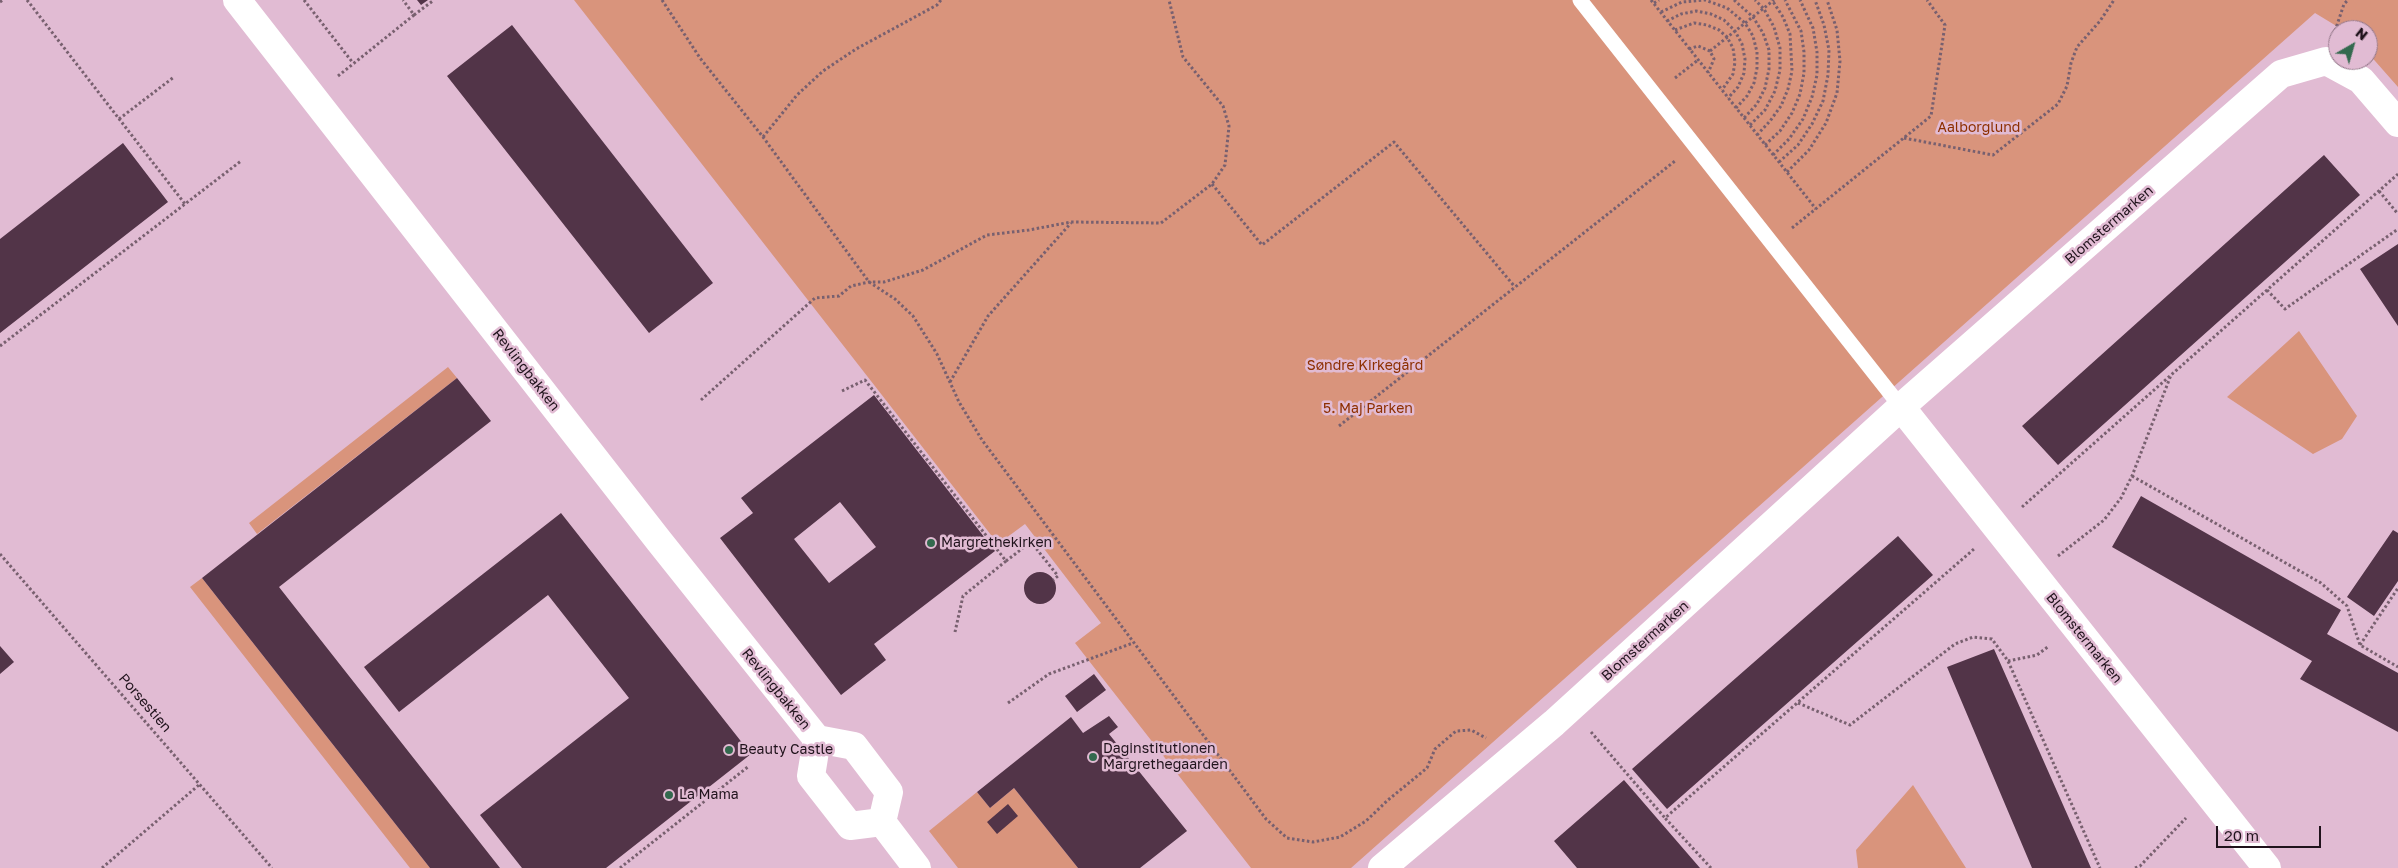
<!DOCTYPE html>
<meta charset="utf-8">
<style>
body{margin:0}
#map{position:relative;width:2398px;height:868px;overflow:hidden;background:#e1bbd3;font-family:"Golos Text",sans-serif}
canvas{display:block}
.north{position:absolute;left:2328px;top:20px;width:50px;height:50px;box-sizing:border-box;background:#e1bbd3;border:1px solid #94788a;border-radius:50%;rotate:38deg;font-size:14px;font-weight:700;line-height:20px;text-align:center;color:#20131c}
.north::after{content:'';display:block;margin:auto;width:18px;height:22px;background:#33694e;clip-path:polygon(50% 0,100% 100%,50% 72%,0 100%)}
.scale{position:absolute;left:2216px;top:826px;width:105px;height:22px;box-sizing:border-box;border:2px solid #20131c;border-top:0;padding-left:6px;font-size:15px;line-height:18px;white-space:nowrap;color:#20131c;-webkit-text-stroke:4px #e1bbd3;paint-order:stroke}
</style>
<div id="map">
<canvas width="2398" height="868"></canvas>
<div class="north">N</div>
<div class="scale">20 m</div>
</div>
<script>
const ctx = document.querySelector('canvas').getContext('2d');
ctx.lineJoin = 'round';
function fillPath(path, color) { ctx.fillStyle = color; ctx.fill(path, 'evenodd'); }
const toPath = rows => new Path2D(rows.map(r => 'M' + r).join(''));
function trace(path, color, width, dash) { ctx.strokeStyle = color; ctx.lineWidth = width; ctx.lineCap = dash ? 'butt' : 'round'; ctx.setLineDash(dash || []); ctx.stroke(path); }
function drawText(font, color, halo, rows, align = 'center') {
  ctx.font = font + ' "Golos Text",sans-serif'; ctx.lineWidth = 5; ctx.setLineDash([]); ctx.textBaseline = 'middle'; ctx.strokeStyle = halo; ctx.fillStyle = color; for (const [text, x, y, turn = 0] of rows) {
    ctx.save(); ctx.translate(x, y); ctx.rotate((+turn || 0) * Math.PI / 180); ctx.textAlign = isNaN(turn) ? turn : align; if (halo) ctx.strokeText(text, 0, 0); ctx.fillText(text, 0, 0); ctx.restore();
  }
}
fillPath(toPath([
 [574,0,2398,0,2398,87,2368,53,2368,30,2343,30,2315,13,1351,868,1251,868,1075,643,1101,623,1025,524,998,544],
 [2299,331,2357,416,2342,439,2313,454,2227,397],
 [448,367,457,378,257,534,249,523],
 [202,578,430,868,410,868,190,587],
 [1913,785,1966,868,1858,868,1856,850],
 [1014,788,1078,868,958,868,929,831,977,792,990,808]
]), '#d9947c');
fillPath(toPath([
 [417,0,428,0,421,5],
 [512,25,713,283,649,333,447,76],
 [123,143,168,202,0,333,0,239],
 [2324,155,2360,195,2058,465,2022,426],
 [2398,244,2398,326,2360,269],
 [457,378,491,421,279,587,500,868,430,868,202,578],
 [874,395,995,551,874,644,886,660,841,695,720,538,753,513,741,498],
 [840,502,876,547,829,583,794,539],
 [2141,496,2341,610,2327,634,2398,673,2398,732,2300,679,2312,661,2112,547],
 [561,513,751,754,606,868,522,868,480,815,629,698,548,595,399,712,364,667],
 [2393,530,2398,533,2398,581,2374,616,2347,597],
 [1898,536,1933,575,1667,809,1632,769],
 '1024 588a16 16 0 1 1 32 0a16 16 0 1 1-32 0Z',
 [0,646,14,662,0,674],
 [1994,649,2091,868,2032,868,1947,667],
 [1094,674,1106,690,1077,712,1065,696],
 [1109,716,1118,727,1109,734,1187,831,1140,868,1078,868,1014,788,990,808,977,792,1071,717,1083,733],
 [1624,780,1700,868,1577,868,1554,841],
 [1008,804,1018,816,997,834,987,822]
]), '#523448');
trace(toPath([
 [27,0,185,204],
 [304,0,353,63],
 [662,0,700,58,763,137,869,282,895,299,913,316,937,354,959,402,982,440,1266,819,1287,838,1313,842,1340,837,1366,821,1388,800,1427,768,1435,749,1456,731,1471,730,1486,738],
 [1651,0,1816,209],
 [1734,0,1753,17,1763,33,1769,50,1769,69,1765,88,1757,104,1744,118],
 [0,2,3,0],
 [1654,3,1659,0],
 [1661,12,1682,2,1705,0,1727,8,1745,23,1753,36,1757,52,1757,68,1754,83,1747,96,1736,108],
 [414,15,434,0],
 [1667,21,1681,14,1696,11,1711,14,1724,20,1735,31,1742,44,1745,59,1744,73,1738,87,1728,98],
 [1675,30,1694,23,1707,25,1719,30,1727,37,1733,48,1735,62,1733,74,1722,90],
 [2335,31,2344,4,2348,0],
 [1689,49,1698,46,1710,51,1714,59,1708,73],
 [1710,51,1774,0],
 [338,76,414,15,403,0],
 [1675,78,1698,60],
 [119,119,174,77],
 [1750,125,1765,110,1775,91,1780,70,1780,48,1774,27,1764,9,1755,0],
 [1757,135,1770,121,1781,106,1788,89,1792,71,1790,34,1783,17,1772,0],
 [763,137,797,95,823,71,856,49,937,5,941,0],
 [1904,138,1993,155,2058,104,2067,86,2071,63,2077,47,2100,21,2114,0],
 [1765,145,1780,131,1792,113,1800,94,1804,73,1804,52,1801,31,1785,0],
 [1773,155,1789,139,1803,119,1812,97,1817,75,1817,52,1813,28,1800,0],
 [1779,162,1798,145,1812,124,1823,101,1828,75,1829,50,1824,25,1815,0],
 [1787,172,1809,150,1826,123,1837,93,1840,61,1837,30,1827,0],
 [1212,184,1262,245,1394,142,1515,287],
 [2379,191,2398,214],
 [1792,228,1931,116,1945,25,1927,0],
 [2267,290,2285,309,2398,229],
 [0,346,241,161],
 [950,382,988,316,1071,223],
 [842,391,865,380,1006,561,963,596,955,632],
 [701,400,815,298,839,296,851,286,869,282,884,282,923,270,987,235,1029,230,1071,222,1161,223,1212,184,1225,165,1229,126,1223,106,1183,57,1169,0],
 [1339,426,1675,161],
 [2132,476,2321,583,2347,606,2360,645,2398,667],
 [2022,507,2398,174],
 [0,554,272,868],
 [2058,556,2104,520,2121,498,2132,476,2171,375],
 [1006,561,1031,542,1058,576,1053,580],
 [2360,645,2398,588],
 [2008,661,2037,655,2049,646],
 [1008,703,1049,674,1133,643],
 [1798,703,1850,725,1955,644,1973,637,1992,639,2008,661,2100,868],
 [1591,732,1665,818],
 [102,868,200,784],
 [620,868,749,766],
 [1711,868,1665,818,1974,549],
 [2135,868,2140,866,2186,818]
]), '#78606f', 3, [2.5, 2.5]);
trace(toPath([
 [1580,0,1901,407]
]), '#fff', 15);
trace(toPath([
 [237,0,659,541,817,739,854,746,889,792,882,822],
 [1901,407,2267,868],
 [817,739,811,776,850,826,882,822],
 [882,822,917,868],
 [1382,868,1554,723,1901,407,2281,74,2326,61,2361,80,2398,123]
]), '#fff', 28);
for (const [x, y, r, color] of [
 [931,543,5,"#33694e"],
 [729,750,5,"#33694e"],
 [1093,757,5,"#33694e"],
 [669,795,5,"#33694e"]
]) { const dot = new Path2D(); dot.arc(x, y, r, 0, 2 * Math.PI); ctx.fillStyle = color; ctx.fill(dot); trace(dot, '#e1bbd3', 2); }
drawText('14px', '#8d2f00', '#e1bbd3', [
 ["Aalborglund",1979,128],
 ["Søndre Kirkegård",1365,366],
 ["5. Maj Parken",1368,409]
]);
drawText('14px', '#20131c', '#e1bbd3', [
 ["Blomstermarken",2109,225,-41],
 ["Revlingbakken",526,370,52],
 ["Blomstermarken",2084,638,51],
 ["Blomstermarken",1645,641,-42],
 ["Revlingbakken",776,689,51],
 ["Porsestien",145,703,49]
]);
drawText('14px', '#20131c', '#e1bbd3', [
 ["Margrethekirken",941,543],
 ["Daginstitutionen",1103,749],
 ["Margrethegaarden",1103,765],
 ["Beauty Castle",739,750],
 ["La Mama",679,795]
], 'left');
</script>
